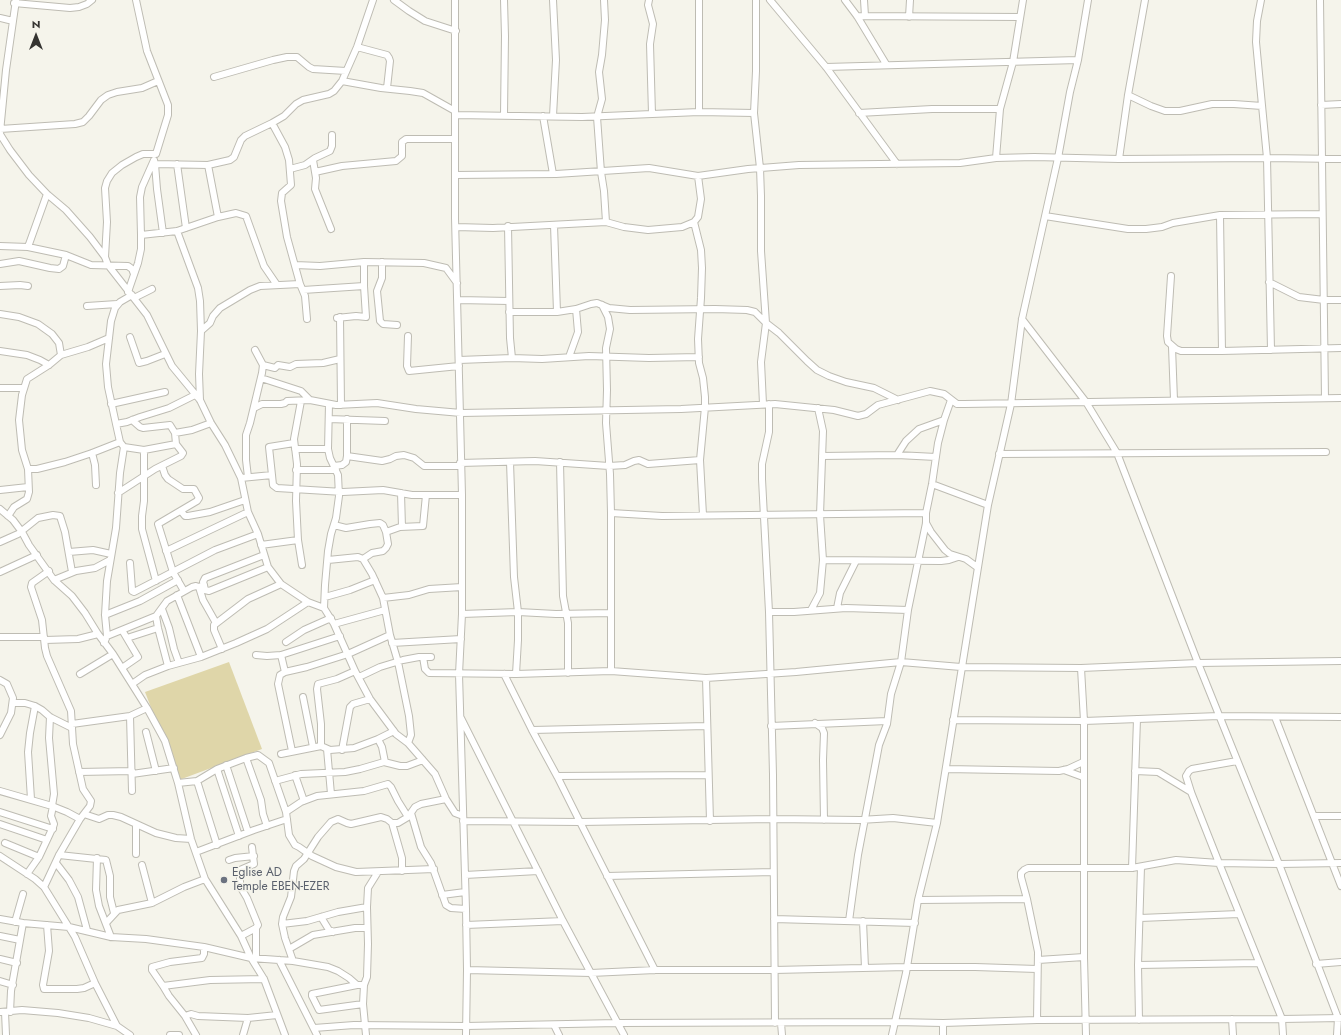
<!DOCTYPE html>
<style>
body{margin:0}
#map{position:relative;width:1341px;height:1035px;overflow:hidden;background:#f5f4eb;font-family:Jost,sans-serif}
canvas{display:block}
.north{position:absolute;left:16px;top:16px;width:40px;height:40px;-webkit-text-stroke:3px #f5f4eb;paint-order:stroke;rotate:0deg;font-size:11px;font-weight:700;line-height:16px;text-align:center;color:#353431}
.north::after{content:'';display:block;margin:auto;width:14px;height:18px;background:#353431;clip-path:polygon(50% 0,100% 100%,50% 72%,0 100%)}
</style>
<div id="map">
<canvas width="1341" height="1035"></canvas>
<div class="north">N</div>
</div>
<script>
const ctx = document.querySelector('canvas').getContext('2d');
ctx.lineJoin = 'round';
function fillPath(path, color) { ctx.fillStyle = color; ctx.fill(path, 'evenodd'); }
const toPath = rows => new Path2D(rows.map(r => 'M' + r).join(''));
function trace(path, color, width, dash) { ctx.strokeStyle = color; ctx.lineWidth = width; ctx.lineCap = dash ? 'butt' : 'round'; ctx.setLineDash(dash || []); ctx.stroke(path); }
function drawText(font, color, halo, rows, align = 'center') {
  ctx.font = font + ' Jost,sans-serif'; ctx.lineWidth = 3; ctx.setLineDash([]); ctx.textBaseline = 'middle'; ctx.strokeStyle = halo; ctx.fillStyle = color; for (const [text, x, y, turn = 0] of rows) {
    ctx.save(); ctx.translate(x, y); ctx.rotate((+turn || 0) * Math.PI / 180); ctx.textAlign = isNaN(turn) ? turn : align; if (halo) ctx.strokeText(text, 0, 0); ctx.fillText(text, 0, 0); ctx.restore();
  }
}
fillPath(toPath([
 [229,662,262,749,179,780,145,692]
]), '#dfd6a9');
const street = toPath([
 [394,0,409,11,425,21,456,31],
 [455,0,455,218,462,495,462,614,459,674,466,909,467,970,466,1035],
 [504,0,505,36,504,115],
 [604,0,605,20,602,55,599,72,602,99,597,117,601,172,604,191,606,222],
 [649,0,648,5,653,24,650,44,652,114],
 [699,0,699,112],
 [756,0,756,71,754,113,760,168,761,196,761,251,766,323,761,362,763,404],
 [770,0,826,67,897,164],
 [845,0,857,16,886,64],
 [864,0,865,16],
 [1261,0,1257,21,1256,42,1267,158,1271,350],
 [1320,0,1325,398],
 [14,3,70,8,79,7,87,4,92,0],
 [857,16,1020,17],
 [909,17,910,0],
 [0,18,13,21],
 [357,47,387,55,389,58,390,61,387,88],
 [826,67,1078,60],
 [214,77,273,60,287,57,297,57,309,67,313,69,346,71],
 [342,81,381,88,410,91,423,93,455,111],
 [1128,95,1151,106,1165,111,1180,111,1212,104,1234,104,1262,106],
 [1321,105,1341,104],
 [859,113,932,109,1000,109],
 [455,115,582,117,699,112,754,113],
 [543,116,553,174],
 [553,116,556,60,553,0],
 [272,123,285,147,289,160,291,185,282,193,281,201,287,237,300,284],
 [0,129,75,124,83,122,89,116,101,100,108,95,117,92,142,88,158,81],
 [0,132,6,70,16,0],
 [0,134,10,150,29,175,47,194,66,210,90,237,105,257,108,265,147,315,172,366,200,400,211,423,225,445,241,478,248,512,258,534,268,567,281,584,308,602,324,608,334,624,355,671,370,699,396,734,408,743,435,774,446,799,455,813,463,816],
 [996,158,1000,109,1013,62,1023,0],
 [1119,159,1128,95,1145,0],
 [313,160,316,178,315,189,331,229],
 [155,164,157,189,163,233],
 [177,164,186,228],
 [290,169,305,165,315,158,330,151,332,146,332,135],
 [315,172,342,166,396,161,402,156,402,142,406,139,455,139],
 [455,175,556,174,649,168,698,176,748,169,799,165,960,163,996,158,1034,157,1119,159,1267,158,1341,159],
 [1220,215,1222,351],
 [1045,216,1128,229,1146,229,1162,227,1173,223,1220,215,1322,214],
 [218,217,208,165,230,160,234,157,241,140,245,136,272,123,284,116,296,104,303,100,329,94,334,91,342,81,357,47,373,0],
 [694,222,701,250,702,268,701,298,698,339,699,363,703,378,705,397,705,407,700,460,703,515],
 [554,225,557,312],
 [508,226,510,338,512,358],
 [456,227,493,228,606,222,624,227,648,230,682,227,694,222,698,217,701,199,698,176],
 [177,231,198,288,200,301,201,331],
 [141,235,140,197,142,187,154,160,155,164,208,165],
 [0,246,28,247,66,255,91,265,128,266,132,269,134,274],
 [28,247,47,194],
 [105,257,107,222,105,188,107,181,112,173,122,165,136,157,143,154,156,154,168,115,168,105,147,51,136,0],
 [382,262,382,278,377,291,380,321,383,324,397,325],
 [0,264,19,261,50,268,59,269,63,266,66,255],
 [295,265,320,266,364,262,424,263,446,268,457,283],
 [1171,276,1167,336,1168,342,1176,349,1181,351,1222,351,1341,348],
 [1269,282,1299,297,1324,300,1341,300],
 [0,286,20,285,28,286],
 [303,290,364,286],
 [128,292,138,263,141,249,141,235,177,231,218,217,236,213,246,216,264,266,277,285],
 [134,298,152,289],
 [458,300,509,301],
 [602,305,608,317,610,329,606,348,607,390,606,423,610,474,611,513],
 [87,306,117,304],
 [509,312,557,312,576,309,591,304,597,303,609,308,630,310,715,309,747,310,755,312,766,323,779,333,807,361,817,370,829,376,846,382,874,388,898,400],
 [0,314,19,317,38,324,52,334,59,343,61,355],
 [340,317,341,405],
 [337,318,356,316,366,317,364,286,364,262],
 [1022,319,1086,402,1117,453,1198,663,1279,864,1338,1018,1337,1035],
 [408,336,407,366,409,371,459,366],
 [130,337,139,363,147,361,165,354],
 [1172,347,1174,400],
 [0,351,27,355,40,360,49,365],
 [569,357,578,332,576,309],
 [459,360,512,358,542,359,589,356,649,358,699,357],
 [263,365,275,368,278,365,290,367,296,364,323,363,340,359],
 [261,378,301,391,310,400],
 [0,388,23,388],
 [200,400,199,374,201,331,210,323,213,316,220,308,250,290,260,286,300,284,305,296,307,319],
 [111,404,165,392],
 [769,404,769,432,762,464,762,479,769,612,773,775,775,1023],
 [254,408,262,404,281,404,285,403,287,401,310,400,336,405,377,403,416,409,461,413,681,409,775,404,834,410,858,416,866,414,878,405,930,391,944,394,957,404,964,404,1341,398],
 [329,419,385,421],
 [116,424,127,422,140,417,169,408,195,395],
 [175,433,192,430,211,423],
 [124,447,144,450,176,444],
 [295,449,328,449],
 [144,450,144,501,142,516,142,529,156,581],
 [92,453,95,465,96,485],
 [999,454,1326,452],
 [897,455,906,441,919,429,944,420],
 [347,456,382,461,390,459,396,456,404,455,414,458,424,466,460,466],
 [822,456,897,455,936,457],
 [510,462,514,577,518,612,518,640,516,674],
 [560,462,563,596,568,623,568,673],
 [460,463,535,461,609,466,625,465,634,461,639,460,648,464,700,460],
 [162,466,165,475,168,479,183,489,194,489,199,498,197,501,158,524,173,572,184,591],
 [334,466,342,465,346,462,347,456,347,419],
 [28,469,37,469,65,462,92,453,120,442],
 [296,470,336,470],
 [272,475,269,447,294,443],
 [248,477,246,460,246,435,250,423,262,373,263,365,255,350],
 [241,478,272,475,273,485,277,488,343,492,383,490,412,495,462,495],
 [932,484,988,505],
 [0,490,28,487],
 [118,493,155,469,181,456,183,453,176,444,175,433,170,425,143,428,140,427,132,420],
 [401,493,402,527],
 [0,509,13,520,22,532,29,545,54,580,72,596,85,613,98,634,113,654,147,708,130,716,72,724],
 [181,511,185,516,188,516,210,512,245,500],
 [8,516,14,507,27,499,29,492,28,469,22,450,19,420,22,395,27,379,49,365,61,355,88,347,109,338],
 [926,523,931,532,945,550,950,554,966,559,977,567],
 [334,525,346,528,370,524,380,523,383,525,386,532,388,544,386,548,383,551,372,553,363,559],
 [386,532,400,527,423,526,426,495],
 [298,540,302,565],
 [0,542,18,534,38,518,53,515,60,516,65,532,72,572],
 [261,545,298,540,296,501,297,464,294,439,301,401],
 [166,551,248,512],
 [69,552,93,550,111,554],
 [328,560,358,557,363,559,372,574,383,598,390,635,398,662,409,716,411,735,408,743],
 [823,560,941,561,949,560,958,557],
 [130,563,132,589,132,591,134,592,215,550,258,534],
 [0,572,37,555],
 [54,580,76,571,95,568,110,560],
 [204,585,203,582,205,578,264,555],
 [199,587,203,600,216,623],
 [177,595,201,657],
 [325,597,350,590,375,580],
 [383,598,409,595,429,589,462,587],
 [324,608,325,585,328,551,331,534,336,518,339,496,338,475,330,458,328,449,329,404],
 [837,608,840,593,856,561],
 [162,609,169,628,174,649,179,663],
 [811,610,820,593,823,560,820,515,823,431,818,408],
 [769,612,794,612,846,608,908,610],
 [462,614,518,612,556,614,611,613],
 [105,615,140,601,178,580],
 [156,616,158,628,168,666],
 [334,624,385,610],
 [107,636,156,616,167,601,192,587,196,586,199,587,204,585,205,590,209,591,268,567],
 [0,637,44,637],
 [127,638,158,628],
 [45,640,78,639,98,634],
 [286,642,304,630,331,618],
 [104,643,107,636,105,615,107,581,116,528,120,473,124,447,120,442,116,424,108,387,106,364,111,321,115,308,120,302,132,295],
 [392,643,461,639],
 [222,649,214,630,214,625,248,599,281,584],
 [256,655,267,656,281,655,340,636],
 [281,655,285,672],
 [423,657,425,669,429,673,516,674,611,671,706,678,796,672,901,662,961,667,1081,668,1198,663,1341,661],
 [122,668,138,657,122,630],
 [1081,668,1084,721,1084,957,1086,1035],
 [611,671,611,513,662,516,926,513],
 [80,674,113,654],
 [359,677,380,667,403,660,419,657,431,657],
 [706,678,710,821],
 [0,680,7,684,13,698,11,713,0,735],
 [132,684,145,675,168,666,201,657,236,643,267,629,308,602],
 [303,697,313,747],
 [13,703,25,703,35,706,42,710,50,717,72,728],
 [147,708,165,741,178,783,191,839,205,879,241,936,251,958,264,979,285,1035],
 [130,716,132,791],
 [50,717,49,738,54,794,52,806],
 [1275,717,1341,886],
 [461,718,563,921,624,1035],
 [953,720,1084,721,1219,716,1341,717],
 [815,723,822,728,824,733,823,760,824,820],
 [771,726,887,721],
 [532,730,707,726],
 [146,732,156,771],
 [378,739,382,747,385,762],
 [321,746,321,724,317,689,318,684,337,679,355,671],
 [327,749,331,794],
 [342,750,350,707,353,704,370,699],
 [292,751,278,684,280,675,285,672,307,667,348,654,390,635],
 [281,754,321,746,330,750,354,748,378,739,394,731],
 [246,758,261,800,263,814,267,826],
 [226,765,248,832],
 [217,769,239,836],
 [946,769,1059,771,1068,769,1083,762],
 [1064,770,1083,777],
 [1135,771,1158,772,1191,792],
 [79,772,132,771],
 [132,774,174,768],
 [295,775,304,801],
 [557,776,708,775],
 [197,781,217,845],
 [275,781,301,774,345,772,360,769,384,762,400,766,407,766,423,760],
 [178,783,197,781,217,769,246,758,258,755,269,763,286,812,289,835,295,845,299,847,312,856,336,867,356,872,434,869],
 [0,791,52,806,67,812,80,819],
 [31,799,28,752,30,733,35,706],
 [0,812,53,829],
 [286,812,301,802,317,796,364,791,388,784,391,787,398,801,408,817],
 [411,813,421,847,431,863,446,905,451,908,466,909],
 [84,814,99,819,108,815,113,815,121,817,156,833,176,838,191,839],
 [1314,816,1341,816],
 [463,821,580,822,557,776,532,730,504,674],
 [392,823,402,858,402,871],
 [0,824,47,840],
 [136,825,136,854],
 [5,843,39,857],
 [196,852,254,830,287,819],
 [59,855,106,860,110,876,110,897,114,913],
 [0,856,35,879,44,887,75,937,95,983,117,1026,130,1035],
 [97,858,96,890,99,906,111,937],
 [229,860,235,858,254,856],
 [56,863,69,880,78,897,87,930],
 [142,865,152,903],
 [1132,868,1137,719],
 [27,874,39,857,53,827,54,824,51,816,53,806],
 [465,875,538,871],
 [607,876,773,872],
 [44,887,59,855,80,819,90,806,91,801,83,789,73,744,71,711,47,656,45,648,42,620,31,587,32,583,49,571],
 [442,895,465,892],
 [1027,899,1021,877,1021,873,1024,870,1028,868,1132,868,1176,860,1219,863,1191,792,1186,776,1189,771,1192,769,1237,761],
 [918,900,1027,899,1038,952,1037,1020],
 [321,917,329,930,333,932],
 [1140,918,1239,914],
 [0,919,23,923,69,927,111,937,146,939,204,947,251,958,293,961,328,967,338,971,349,978,357,985,364,985,363,1004,366,1035],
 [774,919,915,923],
 [849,921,858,855,876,761,879,745,887,724,891,694,901,662,908,610,926,523,926,513,932,484,938,443,944,420,951,400],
 [863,921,865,968],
 [15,922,23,894],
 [106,923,118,910,152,903,184,887,205,879],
 [282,924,307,921,338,912,367,907],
 [47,925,49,951,43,985,44,989,77,989,84,988,95,983],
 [466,925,563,921],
 [256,928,256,958],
 [0,936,20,940],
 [241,936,256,928,258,925,247,898,241,888,240,884,240,870,254,864,252,847],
 [289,949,313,935,355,928,367,928],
 [0,959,17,963],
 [279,960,317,1035],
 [1038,960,1084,957],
 [293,961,285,938,282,924,283,917,291,897,294,871,296,866,304,859,318,837,331,822,338,819,347,823,351,824,381,817,387,819,392,823,398,823,408,817,415,807,421,804,446,799],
 [1316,964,1341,962],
 [1138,965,1259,963],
 [467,970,591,973,655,970,774,970,907,967,975,967,1037,969],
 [655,970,580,822,773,819,860,820,893,818,937,823],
 [0,981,13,985],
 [357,985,312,994,312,996,319,1010,363,1004],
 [364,985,367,977,368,944,367,907,368,888,378,872],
 [163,986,152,970,152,967,170,962,202,958,204,954,204,947],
 [0,1012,22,1010,58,1013,89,1018,117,1026],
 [5,1012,6,1035],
 [10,1012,11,991,23,923],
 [185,1016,191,1014,198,1016,248,1018,277,1015],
 [1232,1019,1233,1035],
 [1139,1020,1138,965,1141,867],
 [781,1023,782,1035],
 [554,1025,559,1035],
 [314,1028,354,1025,466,1026,618,1023,895,1022,943,1023,1037,1020,1282,1019,1341,1018],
 [170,1035,179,1035],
 [196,1035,185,1016,169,996,163,986,210,980,264,979],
 [243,1035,248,1018],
 [892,1035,906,973,918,900,937,823,988,505,1011,404,1022,319,1058,158,1070,92,1078,60,1088,0],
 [943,1035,943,1023],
 [1283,1035,1282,1019,1219,863,1279,864,1341,863]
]);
trace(street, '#bebcb3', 8);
trace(street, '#fff', 6);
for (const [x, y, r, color] of [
 [224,880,4,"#6b7280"]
]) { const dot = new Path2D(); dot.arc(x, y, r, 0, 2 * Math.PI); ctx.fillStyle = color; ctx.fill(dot); trace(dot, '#f5f4eb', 1.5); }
drawText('12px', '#5b616d', '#f5f4eb', [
 ["Eglise AD",232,873],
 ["Temple EBEN-EZER",232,887]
], 'left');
</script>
